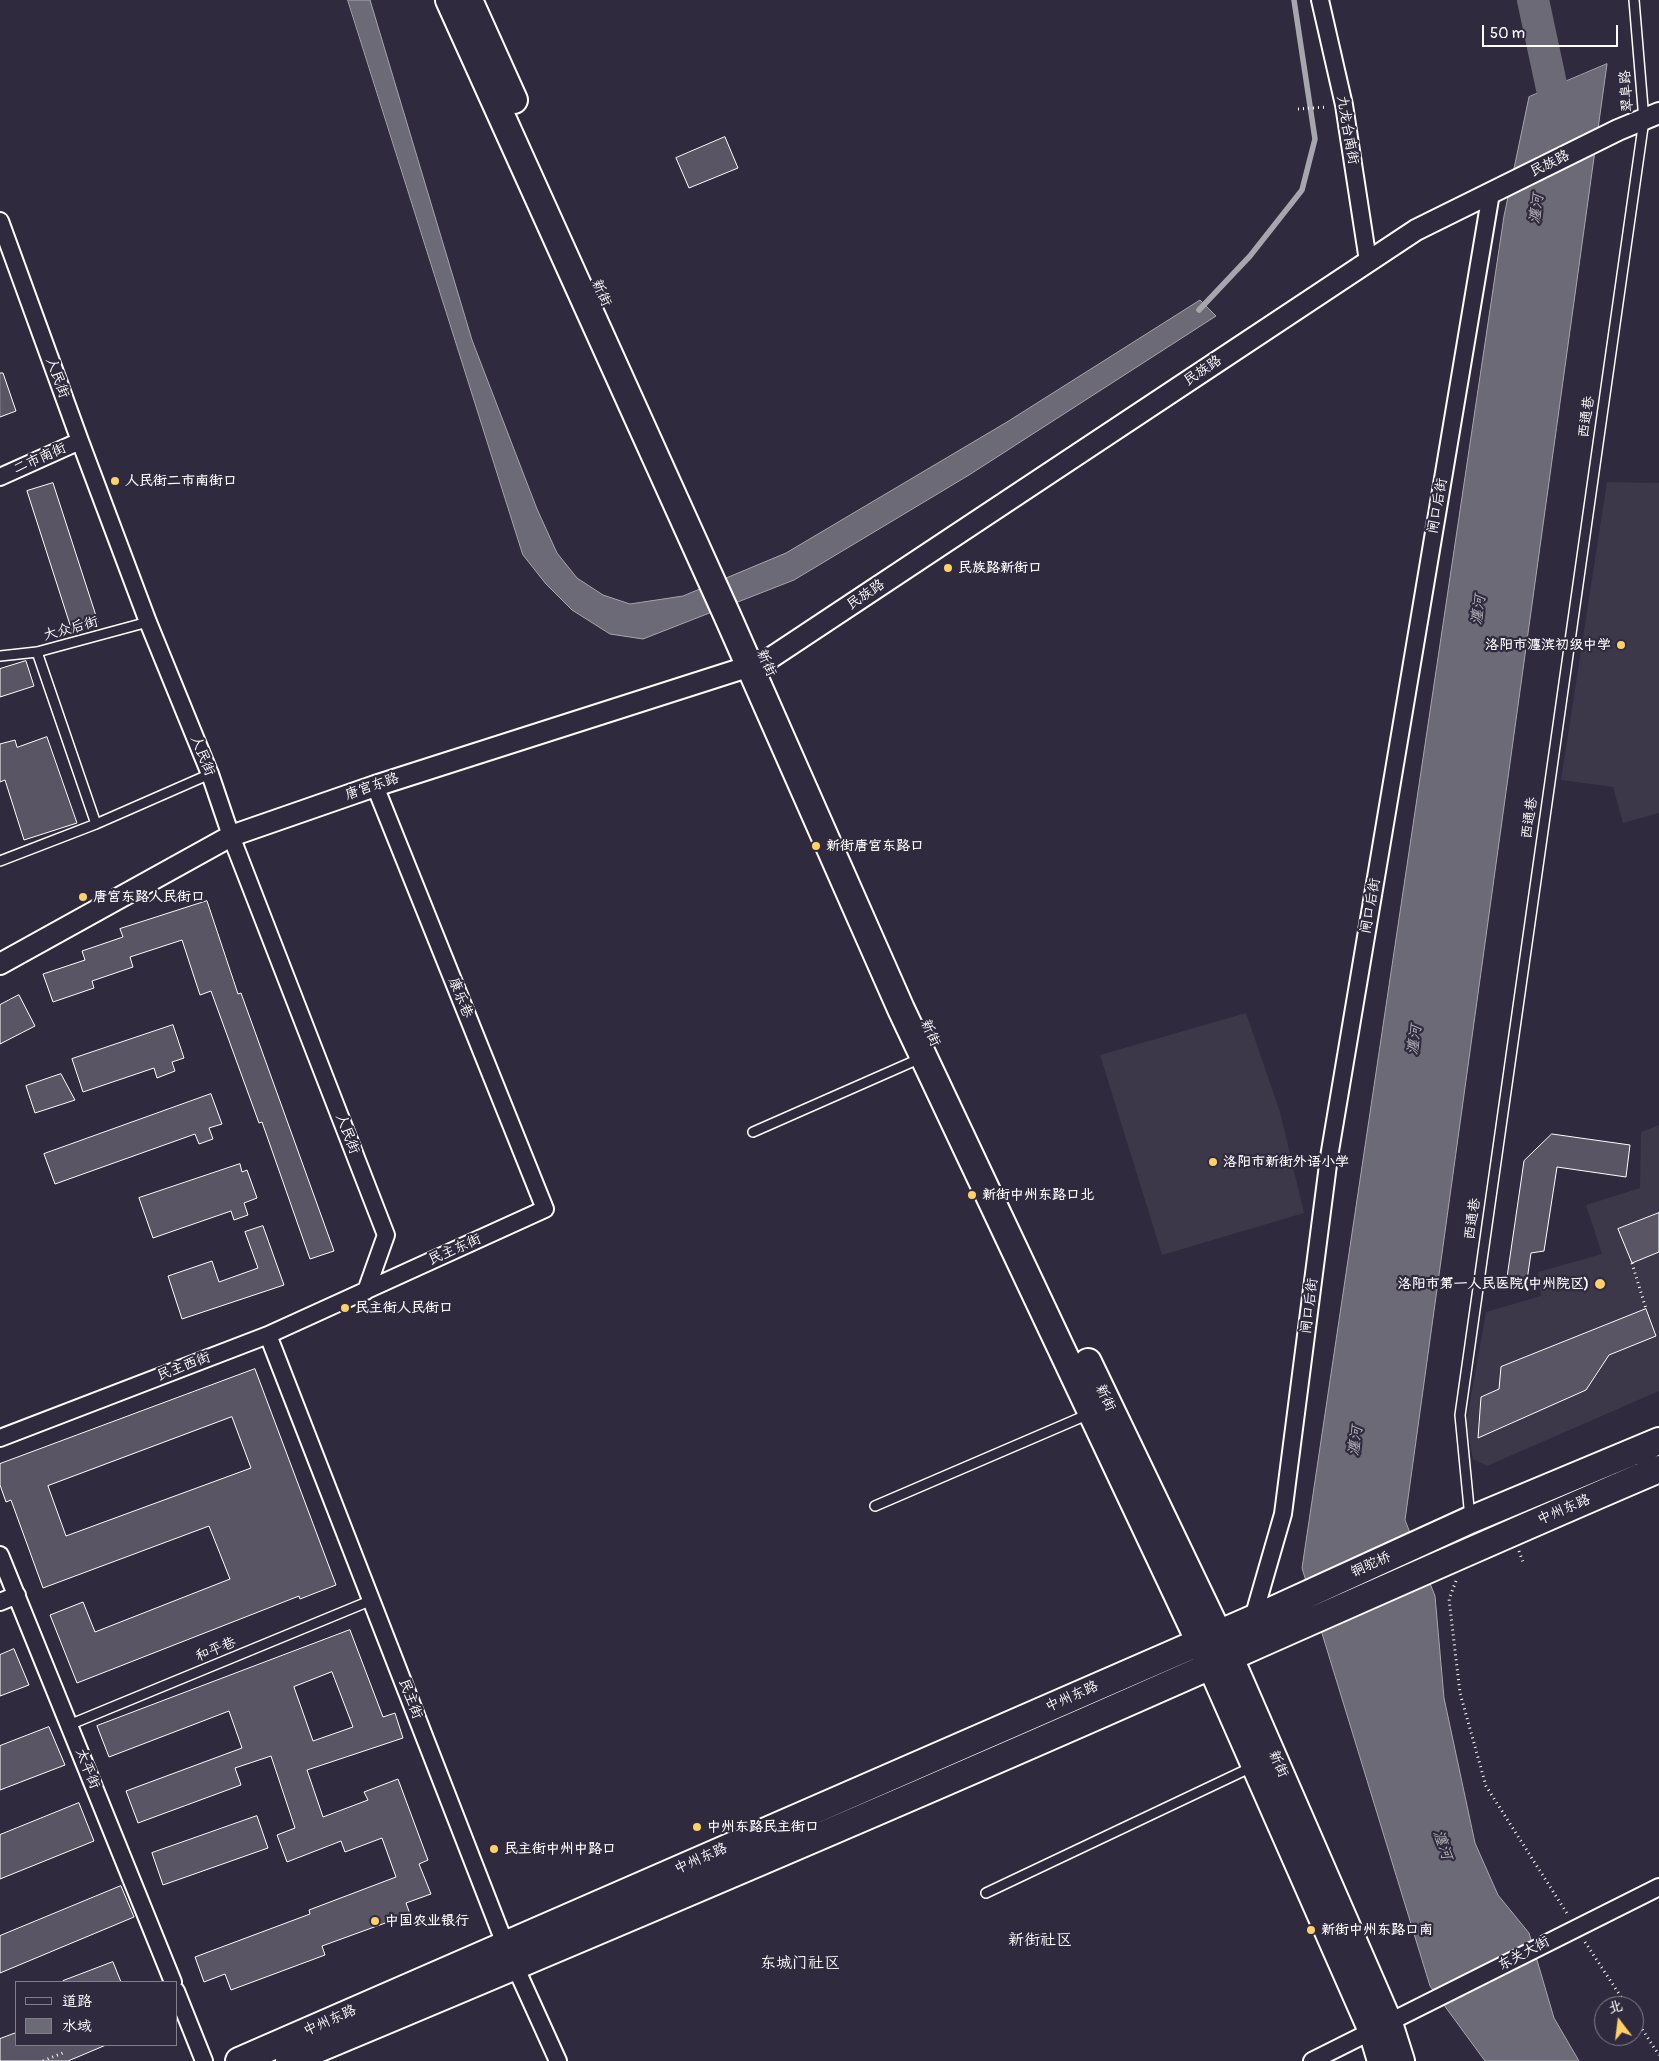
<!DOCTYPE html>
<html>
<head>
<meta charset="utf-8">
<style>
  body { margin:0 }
  #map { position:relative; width:1659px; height:2061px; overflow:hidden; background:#2f2a3d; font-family:Pangolin,"LXGW WenKai TC",sans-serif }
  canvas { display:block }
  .legend { position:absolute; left:15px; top:1981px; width:162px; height:65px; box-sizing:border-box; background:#2f2a3d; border:1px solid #827f8b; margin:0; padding:6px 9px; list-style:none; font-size:15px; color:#fff }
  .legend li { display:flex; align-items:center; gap:10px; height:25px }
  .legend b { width:25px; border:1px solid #827f8b }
  .north { position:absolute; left:1594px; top:1996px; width:50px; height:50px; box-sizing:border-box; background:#2f2a3d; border:1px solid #827f8b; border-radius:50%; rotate:345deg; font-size:14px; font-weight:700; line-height:20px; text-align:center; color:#fff }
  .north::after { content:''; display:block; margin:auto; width:18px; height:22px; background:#ffd166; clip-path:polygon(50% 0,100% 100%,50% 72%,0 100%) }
  .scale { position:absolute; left:1482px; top:25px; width:136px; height:22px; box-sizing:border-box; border:2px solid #fff; border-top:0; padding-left:6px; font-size:15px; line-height:18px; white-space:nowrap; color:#fff; -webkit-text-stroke:4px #2f2a3d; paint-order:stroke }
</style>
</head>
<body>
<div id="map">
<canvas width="1659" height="2061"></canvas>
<ul class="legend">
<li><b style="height:6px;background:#2f2a3d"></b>道路</li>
<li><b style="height:14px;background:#6d6a77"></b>水域</li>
</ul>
<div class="north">北</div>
<div class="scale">50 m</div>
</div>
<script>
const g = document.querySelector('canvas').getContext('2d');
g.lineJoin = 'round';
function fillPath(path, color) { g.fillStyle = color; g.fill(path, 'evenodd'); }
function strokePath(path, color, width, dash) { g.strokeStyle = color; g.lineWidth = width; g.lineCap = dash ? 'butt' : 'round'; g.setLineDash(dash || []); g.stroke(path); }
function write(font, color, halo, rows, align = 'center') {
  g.font = font + ' Pangolin,"LXGW WenKai TC",sans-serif'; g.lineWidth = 4.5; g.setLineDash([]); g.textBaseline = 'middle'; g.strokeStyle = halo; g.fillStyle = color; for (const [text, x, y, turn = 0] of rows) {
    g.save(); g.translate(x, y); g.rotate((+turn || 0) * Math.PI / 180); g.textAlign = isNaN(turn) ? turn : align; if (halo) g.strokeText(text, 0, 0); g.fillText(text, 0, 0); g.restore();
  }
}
fillPath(new Path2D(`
  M 1607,482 L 1659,483 L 1659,813 L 1623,823 L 1613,787 L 1561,780 Z
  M 1246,1013 L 1280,1112 L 1304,1213 L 1162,1255 L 1100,1055 Z
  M 1659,1125 L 1659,1391 L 1487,1466 L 1473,1459 L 1466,1424 L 1486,1312 L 1541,1296 L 1538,1272 L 1602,1254 L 1586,1205 L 1640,1188 L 1641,1132 Z`), '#3c3749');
const water = new Path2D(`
  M 348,0 L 370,0 L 472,340 L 537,509 L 557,553 L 577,578 L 603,595 L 630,604 L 683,596 L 786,553 L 1007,422 L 1200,300 L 1216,316 L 969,475 L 794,580 L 643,639 L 610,634 L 572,610 L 546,584 L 523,555 Z
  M 1607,64 L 1405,1520 L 1435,1596 L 1444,1698 L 1475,1843 L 1498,1895 L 1529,1933 L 1554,2018 L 1579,2061 L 1485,2061 L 1430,1986 L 1302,1568 L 1504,216 L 1529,97 Z`);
fillPath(water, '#6d6a77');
strokePath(water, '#a7a6ad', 1);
strokePath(new Path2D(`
  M 1199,310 L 1250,256 L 1302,190 L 1315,139 L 1294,0`), '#a7a6ad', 5.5);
strokePath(new Path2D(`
  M 1533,0 L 1554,98 L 1549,130`), '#6d6a77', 32);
const building = new Path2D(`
  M 725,137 L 738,168 L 689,188 L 676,158 Z
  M 0,373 L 3,373 L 16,411 L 0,417 Z
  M 53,483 L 98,622 L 72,631 L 27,491 Z
  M 26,661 L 34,686 L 0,697 L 0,669 Z
  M 47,737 L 77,823 L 24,840 L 5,780 L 0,782 L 0,744 L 15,740 L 17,747 Z
  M 207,901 L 238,994 L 241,993 L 334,1251 L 310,1259 L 262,1122 L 259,1123 L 211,991 L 200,995 L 182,940 L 130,957 L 133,967 L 92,981 L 94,988 L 53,1002 L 43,974 L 85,960 L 82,951 L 123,937 L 120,929 Z
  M 19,995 L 35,1026 L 0,1044 L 0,1005 Z
  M 173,1025 L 184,1058 L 172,1062 L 175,1071 L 157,1078 L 154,1068 L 83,1092 L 72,1059 Z
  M 61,1074 L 75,1100 L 35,1113 L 26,1086 Z
  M 211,1094 L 222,1124 L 209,1128 L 213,1139 L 199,1144 L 195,1134 L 55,1184 L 44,1154 Z
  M 1552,1134 L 1630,1145 L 1626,1177 L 1557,1167 L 1544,1251 L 1531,1253 L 1526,1287 L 1506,1284 L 1524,1161 Z
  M 240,1164 L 242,1172 L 247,1170 L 257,1198 L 244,1203 L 248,1215 L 234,1220 L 231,1211 L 153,1238 L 139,1198 Z
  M 1659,1213 L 1659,1252 L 1632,1263 L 1618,1229 Z
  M 263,1226 L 284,1285 L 182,1319 L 168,1276 L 212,1261 L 219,1282 L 258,1268 L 245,1232 Z
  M 1646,1309 L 1656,1336 L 1609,1355 L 1586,1390 L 1478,1438 L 1481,1397 L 1499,1389 L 1501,1367 Z
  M 255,1369 L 336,1585 L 300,1599 L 299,1596 L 77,1683 L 50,1615 L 83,1602 L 95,1632 L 230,1579 L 209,1526 L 43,1588 L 11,1500 L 6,1502 L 0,1485 L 0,1464 ZM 232,1417 L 251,1468 L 66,1536 L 48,1486 Z
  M 350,1630 L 383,1717 L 395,1713 L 403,1738 L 307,1770 L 323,1817 L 368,1800 L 364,1792 L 398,1779 L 428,1860 L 419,1864 L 431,1894 L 406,1903 L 410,1914 L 322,1946 L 325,1955 L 231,1990 L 225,1974 L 204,1982 L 195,1957 L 310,1914 L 309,1910 L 396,1877 L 382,1838 L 345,1852 L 341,1841 L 287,1862 L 277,1835 L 295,1828 L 271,1756 L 235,1768 L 241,1785 L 138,1823 L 126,1791 L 242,1748 L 229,1711 L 109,1757 L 97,1726 ZM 332,1672 L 353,1727 L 313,1741 L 294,1687 Z
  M 14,1649 L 29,1685 L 0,1696 L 0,1655 Z
  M 49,1727 L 65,1765 L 0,1790 L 0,1746 Z
  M 79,1803 L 94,1841 L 0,1879 L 0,1835 Z
  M 257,1816 L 268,1848 L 163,1885 L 152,1853 Z
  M 121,1886 L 134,1917 L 0,1973 L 0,1936 Z
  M 113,1962 L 121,1982 L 63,1982 L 63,1981 Z
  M 16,2033 L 16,2045 L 106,2045 L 68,2061 L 0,2061 L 0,2039 Z`);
fillPath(building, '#595564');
strokePath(building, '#fff', 1);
const service = new Path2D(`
  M 37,652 L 96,824
  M 0,656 L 37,652 L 148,622
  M 0,861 L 96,824 L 210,774
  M 753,1132 L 921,1058
  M 875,1506 L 1089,1414
  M 1470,1518 L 1460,1415 L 1644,120 L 1634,0
  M 69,1725 L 372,1600
  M 986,1893 L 1254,1766`);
const minor = new Path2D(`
  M 1320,0 L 1344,105 L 1368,261
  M 0,221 L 80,441 L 148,622 L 210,774 L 231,836 L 386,1235 L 366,1291
  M 0,477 L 80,441
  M 268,1335 L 505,1944 L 558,2061
  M 0,1438 L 268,1335 L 545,1209 L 375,786
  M 0,1555 L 173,1982
  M 0,1602 L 17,1595
  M 1253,1618 L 1283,1514 L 1329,1157 L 1491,193
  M 176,1991 L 204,2061
  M 1312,2061 L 1659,1887`);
const tertiary = new Path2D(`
  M 0,964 L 231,836 L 375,786 L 766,661 L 1416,230 L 1618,130 L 1659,113`);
const primary = new Path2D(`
  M 449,0 L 727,615 L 901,1009 L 1211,1666 L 1372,2031 L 1381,2061
  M 469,0 L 514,100
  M 1088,1362 L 1230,1658 L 1389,2023 L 1401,2061
  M 239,2061 L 1273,1610 L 1470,1520 L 1659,1441
  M 289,2061 C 602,1930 916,1797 1226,1659 C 1370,1595 1514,1531 1659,1469`);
strokePath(service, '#fff', 12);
strokePath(minor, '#fff', 20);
strokePath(tertiary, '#fff', 24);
strokePath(primary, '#fff', 30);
strokePath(new Path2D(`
  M 1298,109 L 1327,107
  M 1632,1263 L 1646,1309
  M 1519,1551 L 1524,1565
  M 1456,1581 L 1449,1599 L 1460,1693 L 1486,1786 L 1568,1915
  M 1585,1942 L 1627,2006
  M 1634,2017 L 1659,2055
  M 43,2061 L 65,2052`), '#fff', 3, [1, 4]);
strokePath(service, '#2f2a3d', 9);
strokePath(minor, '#2f2a3d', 16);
strokePath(tertiary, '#2f2a3d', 20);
strokePath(primary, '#2f2a3d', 26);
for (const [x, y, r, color] of [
  [115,481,5,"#ffd166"],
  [948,568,5,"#ffd166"],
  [1621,645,5,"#ffd166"],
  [816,846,5,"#ffd166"],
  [83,897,5,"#ffd166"],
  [1213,1162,5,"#ffd166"],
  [972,1195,5,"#ffd166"],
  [1600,1284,6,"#ffd166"],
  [345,1308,5,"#ffd166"],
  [697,1827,5,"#ffd166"],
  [494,1849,5,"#ffd166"],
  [375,1921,5,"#ffd166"],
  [1311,1930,5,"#ffd166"]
]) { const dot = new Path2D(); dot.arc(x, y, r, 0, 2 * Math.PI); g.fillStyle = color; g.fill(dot); strokePath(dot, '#2f2a3d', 2); }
write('14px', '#fff', '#2f2a3d', [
  ["翠阜路",1627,91,-94],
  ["九龙台南街",1347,130,80],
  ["民族路",1550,164,-26],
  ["新街",601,293,66],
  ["民族路",1203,371,-34],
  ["人民街",57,378,70],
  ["西通巷",1587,417,-82],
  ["二市南街",40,459,-24],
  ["闸口后街",1438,506,-80],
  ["民族路",866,595,-34],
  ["大众后街",71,629,-15],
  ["新街",766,663,66],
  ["人民街",202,756,68],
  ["唐宫东路",372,787,-19],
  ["西通巷",1530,818,-82],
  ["闸口后街",1371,906,-80],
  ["康乐巷",460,998,68],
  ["新街",930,1033,66],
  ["人民街",347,1134,69],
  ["西通巷",1473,1219,-82],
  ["民主东街",455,1250,-24],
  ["闸口后街",1310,1306,-83],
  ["民主西街",184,1367,-21],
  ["新街",1105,1398,64],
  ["中州东路",1564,1510,-23],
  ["铜驼桥",1371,1565,-24],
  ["和平巷",216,1650,-22],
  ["中州东路",1072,1697,-24],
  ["民主街",410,1699,69],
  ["新街",1278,1764,66],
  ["太平街",87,1769,68],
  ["中州东路",701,1859,-24],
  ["东关大街",1524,1954,-28],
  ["中州东路",330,2021,-24]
]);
write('bold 14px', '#fff', '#2f2a3d', [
  ["人民街二市南街口",125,481],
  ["民族路新街口",958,568],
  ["洛阳市瀍滨初级中学",1611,645,"right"],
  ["新街唐宫东路口",826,846],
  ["唐宫东路人民街口",93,897],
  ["洛阳市新街外语小学",1223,1162],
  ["新街中州东路口北",982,1195],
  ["洛阳市第一人民医院(中州院区)",1589,1284,"right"],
  ["民主街人民街口",355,1308],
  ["中州东路民主街口",707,1827],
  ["民主街中州中路口",504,1849],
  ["中国农业银行",385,1921],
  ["新街中州东路口南",1321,1930]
], 'left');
write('italic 15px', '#b6b4bb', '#2f2a3d', [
  ["瀍河",1537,209,-82],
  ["瀍河",1479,610,-82],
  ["瀍河",1415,1040,-82],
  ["瀍河",1356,1441,-82],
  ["瀍河",1442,1845,71]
]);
write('16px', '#fff', '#2f2a3d', [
  ["新街社区",1040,1941],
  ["东城门社区",800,1964]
]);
</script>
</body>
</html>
